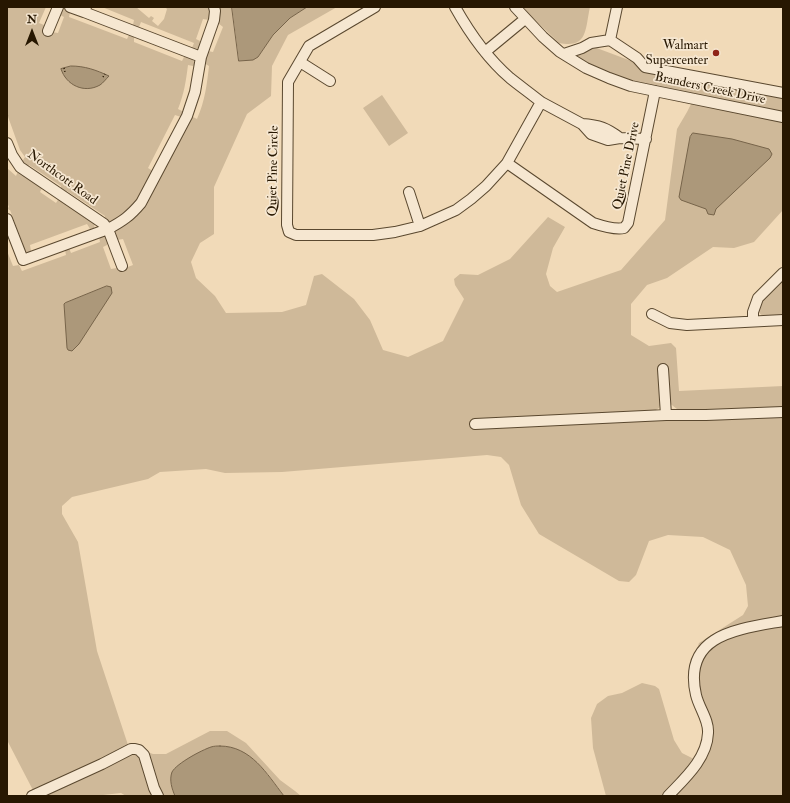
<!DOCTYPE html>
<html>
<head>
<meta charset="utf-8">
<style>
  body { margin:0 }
  #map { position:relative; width:790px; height:803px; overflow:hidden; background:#f1dab8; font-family:"IM FELL Double Pica",serif }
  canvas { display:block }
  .frame { position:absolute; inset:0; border:8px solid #271701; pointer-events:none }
  .north { position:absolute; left:12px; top:12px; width:40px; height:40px; -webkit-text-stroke:3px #f6e7d1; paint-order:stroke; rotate:0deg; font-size:11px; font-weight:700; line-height:16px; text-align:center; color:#271701 }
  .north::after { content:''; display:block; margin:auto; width:14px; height:18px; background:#271701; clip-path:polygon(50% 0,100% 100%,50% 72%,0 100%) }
</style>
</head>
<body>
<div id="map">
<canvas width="790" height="803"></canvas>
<div class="frame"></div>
<div class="north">N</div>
</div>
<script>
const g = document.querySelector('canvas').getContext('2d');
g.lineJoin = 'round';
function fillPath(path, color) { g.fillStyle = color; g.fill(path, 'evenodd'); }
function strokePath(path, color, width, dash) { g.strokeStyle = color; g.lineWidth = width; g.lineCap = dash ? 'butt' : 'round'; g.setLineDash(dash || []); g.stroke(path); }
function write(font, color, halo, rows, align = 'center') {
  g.font = font + ' "IM FELL Double Pica",serif'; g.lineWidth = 3.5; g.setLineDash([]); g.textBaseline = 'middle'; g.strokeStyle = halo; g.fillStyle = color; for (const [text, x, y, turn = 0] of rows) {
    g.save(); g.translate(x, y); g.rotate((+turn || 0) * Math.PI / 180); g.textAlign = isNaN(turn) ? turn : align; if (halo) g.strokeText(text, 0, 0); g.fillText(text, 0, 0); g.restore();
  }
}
fillPath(new Path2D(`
  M 7,7 L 46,7 L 39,23 L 44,25 L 52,32 L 58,33 L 64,17 L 60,15 L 62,9 L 65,9 L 70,12 L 69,17 L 127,39 L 129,35 L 130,35 L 134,37 L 134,42 L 182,61 L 184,57 C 188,56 194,59 195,64 L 193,66 L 188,65 C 186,81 184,94 178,109 L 184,112 L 181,117 L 175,115 L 148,168 L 153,171 L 139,198 L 126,213 L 112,221 L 109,221 L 105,218 L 105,216 L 67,191 L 66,191 L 61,188 L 61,186 L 29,165 L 28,166 L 22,162 L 25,157 L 20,150 L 7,114 Z
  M 102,7 L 136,7 L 149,18 L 151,16 L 154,18 L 152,21 L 158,26 L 164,19 L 167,9 L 165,7 L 209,7 L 211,11 L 209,20 L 203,19 L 196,39 L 200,41 L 201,43 L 199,48 L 194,50 L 192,48 L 194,43 L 141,22 L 139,27 L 137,27 L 133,25 L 134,20 Z
  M 219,7 L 232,7 L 239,61 L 258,57 L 273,35 L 290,18 L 307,7 L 337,7 L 288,35 L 272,66 L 271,96 L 247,114 L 214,187 L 214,234 L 200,243 L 191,262 L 196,278 L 215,296 L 226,313 L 282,312 L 306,305 L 314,276 L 322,274 L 354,299 L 370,320 L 383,350 L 408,357 L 443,341 L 464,299 L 455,285 L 454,279 L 460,274 L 478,275 L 510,259 L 548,217 L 565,227 L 553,248 L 546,274 L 550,286 L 557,292 L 621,270 L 665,220 L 677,129 L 687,112 L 692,102 L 783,120 L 783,210 L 754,242 L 734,248 L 713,247 L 667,278 L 647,285 L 631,304 L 631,335 L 649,346 L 671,343 L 676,348 L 679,391 L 783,386 L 783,408 L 687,412 L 677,409 L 668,402 L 661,403 L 659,408 L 651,413 L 783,414 L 783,796 L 606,796 L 593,748 L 591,718 L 597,704 L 608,696 L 622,693 L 642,683 L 655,686 L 659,689 L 674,740 L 682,753 L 696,760 L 704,743 L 705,731 L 691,685 L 691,665 L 699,643 L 743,615 L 748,606 L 746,585 L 730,550 L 703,537 L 668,535 L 649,541 L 636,575 L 629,582 L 619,581 L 539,534 L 521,505 L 509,465 L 501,457 L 487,455 L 282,472 L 225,473 L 206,469 L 160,472 L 148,479 L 72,497 L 62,506 L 62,514 L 78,542 L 97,651 L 129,748 L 145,751 L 153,754 L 166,754 L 210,731 L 227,731 L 246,743 L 280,780 L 295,791 L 301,796 L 284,796 L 268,774 L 257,763 L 172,788 L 175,796 L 126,796 L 121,793 L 103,795 L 100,796 L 36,796 L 8,742 L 7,739 L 7,251 L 13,266 L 19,265 L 22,271 L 66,255 L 65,250 L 69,248 L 71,253 L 100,242 L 99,237 L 102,236 C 106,237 109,241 107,245 L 103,247 L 111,269 L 117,268 L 120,270 L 133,265 L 123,239 L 117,240 L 114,233 L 114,231 L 148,201 L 191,118 L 193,117 L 197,119 C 205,101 207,84 209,66 L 204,63 L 208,51 L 213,52 L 223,27 L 218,23 L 220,12 Z
  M 524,7 L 590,7 C 585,29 588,49 559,43 L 527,12 Z
  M 594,47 L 634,62 L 647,72 L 732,90 L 739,89 L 783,95 L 783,111 L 644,84 C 618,77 599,69 576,56 L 583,54 L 590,48 Z
  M 382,95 L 408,133 L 389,146 L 363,108 Z
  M 7,168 L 16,176 L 18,171 L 42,188 L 40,192 L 56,203 L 59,198 L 95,223 L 94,228 L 90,229 L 87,224 L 30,245 L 31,251 L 27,253 L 24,252 L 22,245 L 23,244 L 10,210 L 9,210 L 8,208 L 9,207 L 7,202 Z
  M 783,281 L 783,316 C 775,316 753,320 760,305 C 762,301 765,297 767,293 L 770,294 Z`), '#cfb999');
const water = new Path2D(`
  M 232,7 L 307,7 L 290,18 L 273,35 L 258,57 L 253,60 L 239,61 Z
  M 71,66 C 85,66 96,70 109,76 C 106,79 103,83 100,85 C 84,94 66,85 61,69 Z
  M 693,133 L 732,139 L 769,149 L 772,154 L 770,158 L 716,209 L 714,215 L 708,214 L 706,209 L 681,200 L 679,197 L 690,137 Z
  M 107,286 L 111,287 L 112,293 L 79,344 L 72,351 L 68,350 L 67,348 L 64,304 L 65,303 Z
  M 220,746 C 251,746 267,774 284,796 L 175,796 C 172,789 169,780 172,772 C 177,763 202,750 211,747 C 214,746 217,746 220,746 Z`);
fillPath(water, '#ac987a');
strokePath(water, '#77644a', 1);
const minor = new Path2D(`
  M 70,7 L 84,12
  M 86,7 L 84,12 L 201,57
  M 375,7 L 309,46 L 288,82 L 287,225 L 289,232 L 296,235 L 373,235 L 395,232 L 420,226 L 456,210 L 471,199 L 486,186 L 507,163 L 541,102 C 531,94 520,86 510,78 C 488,59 469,32 455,7
  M 515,7 L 543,37 L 560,52 L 586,68 L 609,78 L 631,86 L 655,91 L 783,117
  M 48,31 L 58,7
  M 610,40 L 637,58 L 645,67 L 783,93
  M 485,52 L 525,19
  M 564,54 L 582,48 L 591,43 L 610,40 L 617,7
  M 300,62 L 330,81
  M 541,102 L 582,124 L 591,134 L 608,140 L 620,138 L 646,139
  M 582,124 C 599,125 607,128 620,138
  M 7,143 L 12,155 L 20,167 L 104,224 L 108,229 L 122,266
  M 507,163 L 593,223 C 602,226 615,230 624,228 L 628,223 L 655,91
  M 409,192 L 420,226
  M 7,219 L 23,260 L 108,229 C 123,221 130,216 141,203 L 187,116 L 195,92 L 201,57 L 214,20 L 215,11 L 214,7
  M 652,314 L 670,323 L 687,325 L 783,320
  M 753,321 L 753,312 L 758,298 L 783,273
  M 663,369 L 666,415
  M 475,424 L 666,415 L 706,415 L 783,412
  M 32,796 L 102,764 L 131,749 L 135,749 L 139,750 L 144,755 L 154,788 L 158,796
  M 668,796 C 684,779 707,759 708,733 C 709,720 699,708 696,695 C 682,634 739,629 783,621`);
strokePath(minor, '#5a482f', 12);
strokePath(new Path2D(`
  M 64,68 L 65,72
  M 103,77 L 105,74
  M 7,116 L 8,115`), '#271701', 1.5, [1, 2]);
strokePath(minor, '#f6e7d1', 10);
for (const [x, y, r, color] of [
  [716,53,4,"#8f2418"]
]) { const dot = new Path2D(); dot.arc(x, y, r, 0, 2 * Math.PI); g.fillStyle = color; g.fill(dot); strokePath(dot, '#f6e7d1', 1.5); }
write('13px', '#271701', '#f6e7d1', [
  ["Walmart",708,46],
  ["Supercenter",708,61]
], 'right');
write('13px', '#271701', '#f6e7d1', [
  ["Branders Creek Drive",710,89,12],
  ["Quiet Pine Drive",627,166,-78],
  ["Quiet Pine Circle",274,171,-89],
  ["Northcott Road",62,178,36]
]);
</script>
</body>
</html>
